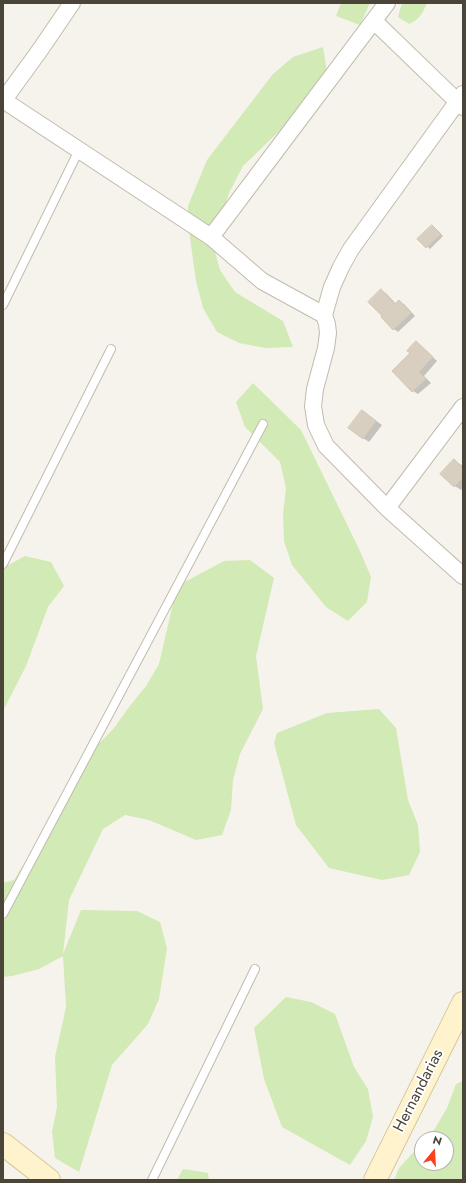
<!DOCTYPE html>
<html>
<head>
<meta charset="utf-8">
<style>
  body { margin:0 }
  #map { position:relative; width:466px; height:1183px; overflow:hidden; background:#f6f3ec; font-family:Jost,sans-serif }
  canvas { display:block }
  .frame { position:absolute; inset:0; border:4px solid #4b4439; pointer-events:none }
  .north { position:absolute; left:414px; top:1131px; width:40px; height:40px; box-sizing:border-box; background:#fff; border:1px solid #b7b4b0; border-radius:50%; rotate:18deg; font-size:11px; font-weight:700; line-height:16px; text-align:center; color:#4b4439 }
  .north::after { content:''; display:block; margin:auto; width:14px; height:18px; background:#fc3f1d; clip-path:polygon(50% 0,100% 100%,50% 72%,0 100%) }
</style>
</head>
<body>
<div id="map">
<canvas width="466" height="1183"></canvas>
<div class="frame"></div>
<div class="north">N</div>
</div>
<script>
const g = document.querySelector('canvas').getContext('2d');
g.lineJoin = 'round';
function fillPath(path, color) { g.fillStyle = color; g.fill(path, 'evenodd'); }
function strokePath(path, color, width, dash) { g.strokeStyle = color; g.lineWidth = width; g.lineCap = dash ? 'butt' : 'round'; g.setLineDash(dash || []); g.stroke(path); }
function write(font, color, halo, rows, align = 'center') {
  g.font = font + ' Jost,sans-serif'; g.lineWidth = 3.5; g.setLineDash([]); g.textBaseline = 'middle'; g.strokeStyle = halo; g.fillStyle = color; for (const [text, x, y, turn = 0] of rows) {
    g.save(); g.translate(x, y); g.rotate((+turn || 0) * Math.PI / 180); g.textAlign = isNaN(turn) ? turn : align; if (halo) g.strokeText(text, 0, 0); g.fillText(text, 0, 0); g.restore();
  }
}
fillPath(new Path2D(`
  M 341,3 L 370,3 L 360,25 L 336,16 Z
  M 402,3 L 427,3 C 423,13 419,20 409,24 L 398,17 Z
  M 323,47 L 327,72 L 316,96 L 243,166 L 229,193 L 213,244 L 220,270 L 235,292 L 283,321 L 293,347 L 266,348 L 239,343 L 217,332 L 203,308 L 196,281 L 189,231 L 188,206 L 207,160 L 273,74 L 293,57 Z
  M 253,383 L 301,430 L 360,551 L 371,577 L 367,602 L 348,621 L 326,607 L 292,565 L 284,541 L 283,514 L 286,488 L 280,462 L 245,427 L 236,402 Z
  M 25,556 L 51,562 L 64,586 L 48,607 L 26,666 L 3,711 L 3,568 Z
  M 250,560 L 274,578 L 256,656 L 263,709 L 240,754 L 233,780 L 231,810 L 222,835 L 196,840 L 149,820 L 125,815 L 103,829 L 69,900 L 63,954 L 81,910 L 137,911 L 160,922 L 167,948 L 159,999 L 148,1024 L 112,1065 L 79,1172 L 55,1158 L 52,1132 L 57,1107 L 55,1057 L 66,1007 L 63,956 L 39,969 L 12,976 L 3,977 L 3,883 L 14,880 L 56,814 L 75,768 L 114,728 L 129,707 L 146,686 L 159,664 L 177,586 L 224,561 Z
  M 379,709 L 396,728 L 408,800 L 418,825 L 420,852 L 409,875 L 382,880 L 329,868 L 296,825 L 274,743 L 277,733 L 327,713 Z
  M 286,997 L 311,1002 L 335,1014 L 354,1067 L 368,1089 L 373,1117 L 366,1141 L 350,1165 L 282,1127 L 264,1079 L 254,1028 Z
  M 463,1081 L 463,1180 L 394,1180 L 399,1168 L 422,1143 L 422,1163 L 446,1163 L 446,1139 L 426,1139 L 434,1130 L 447,1108 L 456,1084 Z
  M 183,1169 L 208,1173 L 209,1180 L 177,1180 Z`), '#d2eab5');
fillPath(new Path2D(`
  M 432,226 L 443,236 L 430,249 L 419,239 Z
  M 381,291 L 386,293 L 396,304 L 399,302 L 404,304 L 415,316 L 398,332 L 394,329 Z
  M 421,346 L 437,361 L 424,376 L 431,383 L 418,394 L 413,391 L 393,371 Z
  M 368,415 L 382,425 L 369,442 L 363,438 Z
  M 454,460 L 463,466 L 463,488 L 461,490 L 455,486 Z`), '#0003');
const building = new Path2D(`
  M 432,225 L 441,234 L 426,248 L 417,239 Z
  M 381,289 L 395,304 L 399,300 L 411,313 L 393,330 L 381,317 L 382,316 L 368,302 Z
  M 416,341 L 433,357 L 419,372 L 426,379 L 412,392 L 392,371 L 410,353 L 407,351 Z
  M 362,410 L 376,421 L 363,439 L 348,428 Z
  M 454,459 L 463,468 L 463,478 L 454,487 L 440,474 Z`);
fillPath(building, '#d8cfc1');
strokePath(building, '#d3c7b4', 1);
const lane = new Path2D(`
  M 3,305 L 79,150
  M 3,564 L 111,349
  M 3,914 L 263,424
  M 152,1180 L 255,969`);
const street = new Path2D(`
  M 374,21 L 463,107
  M 463,94 L 351,249 L 341,267 L 332,287 L 324,315 L 327,324 L 328,333 L 326,348 L 315,389 L 313,406 L 316,425 L 326,446 L 387,508 L 463,576
  M 3,100 L 211,237 L 262,281 L 324,315
  M 3,101 L 40,50 L 72,3
  M 211,237 L 387,3
  M 387,508 L 463,407`);
const secondary = new Path2D(`
  M 3,1144 L 49,1180
  M 375,1180 L 463,1003`);
strokePath(lane, '#c2bbae', 10);
strokePath(street, '#c2bbae', 18);
strokePath(secondary, '#d6c79b', 24);
strokePath(lane, '#fff', 8);
strokePath(street, '#fff', 16);
strokePath(secondary, '#fff3cd', 22);
write('16px', '#4b4439', '#fff', [
  ["Hernandarias",419,1091,-63]
]);
</script>
</body>
</html>
